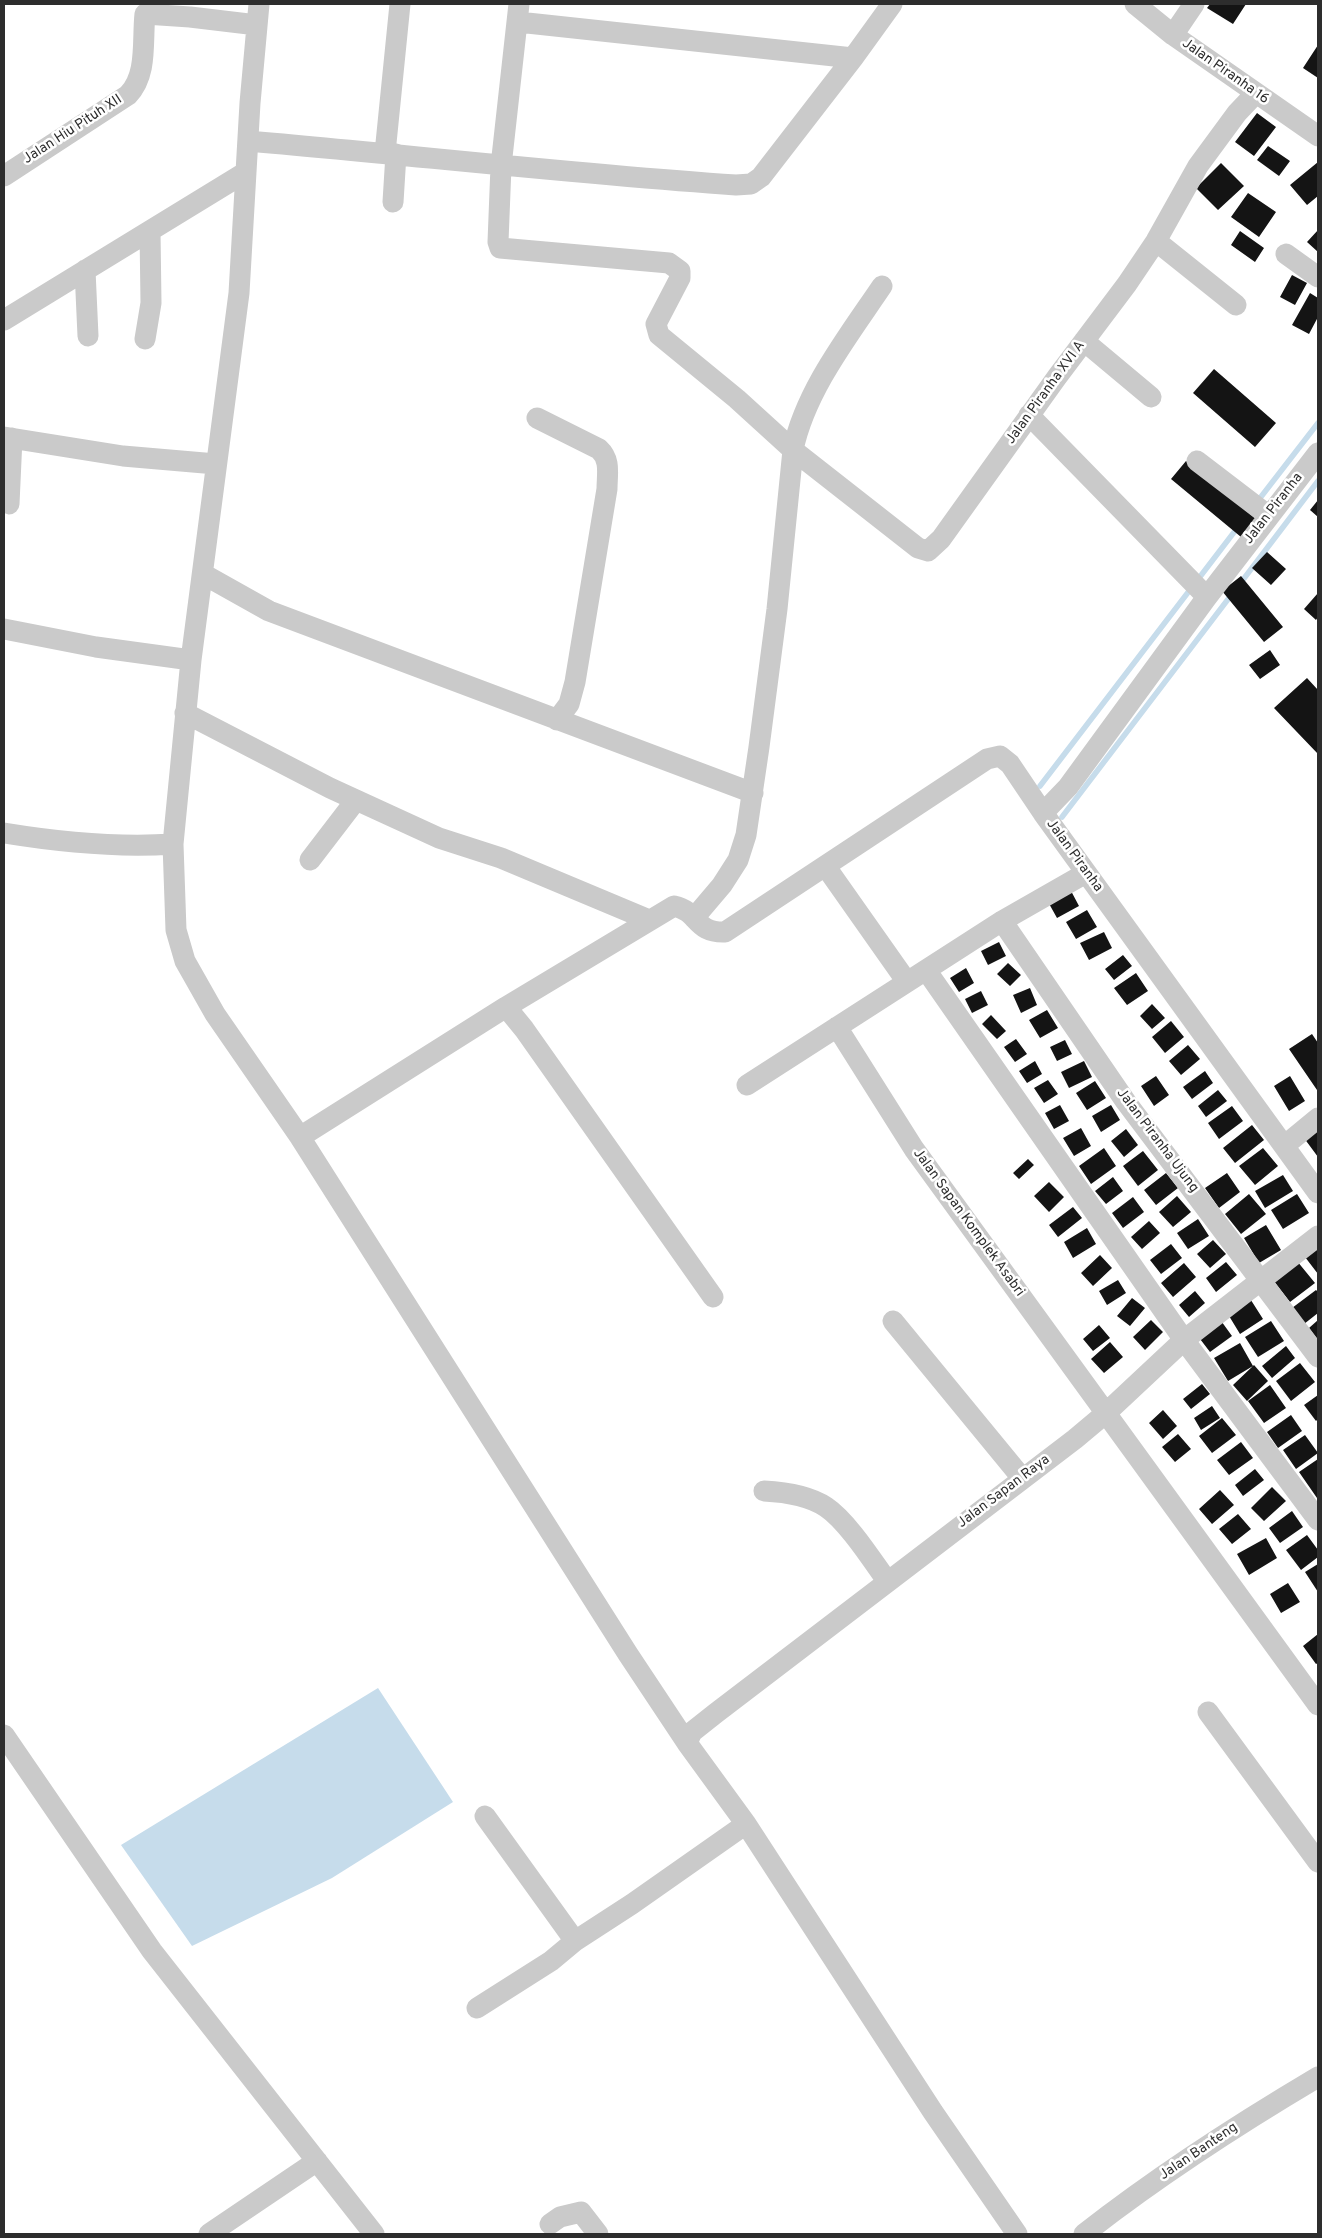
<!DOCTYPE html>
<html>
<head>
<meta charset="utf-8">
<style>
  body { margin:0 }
  #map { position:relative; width:1322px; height:2238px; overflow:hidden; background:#fff; font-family:Overpass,sans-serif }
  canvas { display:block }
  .frame { position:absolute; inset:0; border:5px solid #2d2d2d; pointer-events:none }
</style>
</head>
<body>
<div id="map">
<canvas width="1322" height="2238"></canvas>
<div class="frame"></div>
</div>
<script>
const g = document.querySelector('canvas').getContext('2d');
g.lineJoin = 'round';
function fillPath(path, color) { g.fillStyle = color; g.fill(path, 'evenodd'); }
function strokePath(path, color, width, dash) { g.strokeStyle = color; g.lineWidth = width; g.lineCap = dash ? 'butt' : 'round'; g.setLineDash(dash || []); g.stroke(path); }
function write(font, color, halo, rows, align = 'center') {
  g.font = font + ' Overpass,sans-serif'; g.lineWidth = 5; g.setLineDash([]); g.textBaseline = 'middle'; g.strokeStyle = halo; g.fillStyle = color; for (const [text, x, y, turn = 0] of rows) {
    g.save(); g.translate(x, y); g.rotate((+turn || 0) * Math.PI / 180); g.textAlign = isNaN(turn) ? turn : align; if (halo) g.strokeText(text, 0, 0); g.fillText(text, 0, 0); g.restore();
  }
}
fillPath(new Path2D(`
  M 378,1688 L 453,1802 L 332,1878 L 192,1946 L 121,1845 Z`), '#c6dceb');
strokePath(new Path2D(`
  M 1257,502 L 1318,423
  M 1239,585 L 1318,481
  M 1040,786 L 1238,527
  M 1062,817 L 1232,594`), '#c6dceb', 5.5);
fillPath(new Path2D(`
  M 1210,4 L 1246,4 L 1233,24 L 1207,8 Z
  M 1318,45 L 1318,78 L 1303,68 Z
  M 1257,113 L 1276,127 L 1254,156 L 1235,142 Z
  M 1268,146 L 1290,161 L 1279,176 L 1257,160 Z
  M 1318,162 L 1318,196 L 1307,205 L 1290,185 Z
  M 1221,163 L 1244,186 L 1218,210 L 1196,188 Z
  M 1248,193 L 1276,212 L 1259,237 L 1231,217 Z
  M 1318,230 L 1318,252 L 1307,242 Z
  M 1240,231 L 1264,248 L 1255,262 L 1231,245 Z
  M 1292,275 L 1307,283 L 1295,305 L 1280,297 Z
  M 1310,293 L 1318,298 L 1318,317 L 1309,334 L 1292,325 Z
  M 1214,369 L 1276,423 L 1255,447 L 1193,393 Z
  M 1186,461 L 1256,519 L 1241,537 L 1171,479 Z
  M 1318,500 L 1318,517 L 1310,510 Z
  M 1267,552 L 1286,569 L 1271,585 L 1252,568 Z
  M 1241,576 L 1283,627 L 1264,642 L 1222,591 Z
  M 1318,593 L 1318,617 L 1316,620 L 1304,609 Z
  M 1270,650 L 1280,665 L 1260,679 L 1249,665 Z
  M 1307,678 L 1318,690 L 1318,754 L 1274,708 Z
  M 1070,889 L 1079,906 L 1057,918 L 1047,900 Z
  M 1087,910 L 1097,927 L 1076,939 L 1066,922 Z
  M 1104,932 L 1112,948 L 1089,960 L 1080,943 Z
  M 999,942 L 1006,956 L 988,965 L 981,951 Z
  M 1123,955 L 1132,966 L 1114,980 L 1105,969 Z
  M 1008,963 L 1021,975 L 1010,986 L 997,974 Z
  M 966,968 L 974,983 L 959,992 L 950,978 Z
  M 1136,973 L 1148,991 L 1127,1005 L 1114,988 Z
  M 1030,988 L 1037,1005 L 1021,1013 L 1013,995 Z
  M 981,991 L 988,1005 L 972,1013 L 965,999 Z
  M 1152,1004 L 1165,1018 L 1152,1029 L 1140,1016 Z
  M 1047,1010 L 1058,1028 L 1040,1038 L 1029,1020 Z
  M 991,1015 L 1006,1031 L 997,1039 L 982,1024 Z
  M 1171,1021 L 1184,1037 L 1165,1053 L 1152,1037 Z
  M 1312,1034 L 1318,1043 L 1317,1090 L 1289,1049 Z
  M 1016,1039 L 1027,1054 L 1015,1062 L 1004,1047 Z
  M 1065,1040 L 1072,1054 L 1057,1061 L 1050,1047 Z
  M 1188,1045 L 1200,1059 L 1181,1075 L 1169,1061 Z
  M 1035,1061 L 1042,1074 L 1027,1083 L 1019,1071 Z
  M 1084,1061 L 1092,1077 L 1069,1088 L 1061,1072 Z
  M 1205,1071 L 1213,1083 L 1192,1099 L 1183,1087 Z
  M 1156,1076 L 1169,1095 L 1154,1106 L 1141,1086 Z
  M 1290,1076 L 1305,1101 L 1289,1111 L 1274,1086 Z
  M 1048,1080 L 1058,1094 L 1044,1103 L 1034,1088 Z
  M 1095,1081 L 1106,1098 L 1087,1110 L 1076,1093 Z
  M 1218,1090 L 1227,1101 L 1206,1117 L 1198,1106 Z
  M 1060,1105 L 1069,1121 L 1054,1129 L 1045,1113 Z
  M 1111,1105 L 1120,1120 L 1101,1132 L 1092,1116 Z
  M 1232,1106 L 1243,1121 L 1219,1139 L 1208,1123 Z
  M 1252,1125 L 1264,1140 L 1235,1163 L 1223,1148 Z
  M 1081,1128 L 1091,1146 L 1074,1156 L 1063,1138 Z
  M 1318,1128 L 1318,1157 L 1304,1138 Z
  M 1126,1129 L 1138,1145 L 1124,1157 L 1111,1141 Z
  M 1104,1148 L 1116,1166 L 1091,1184 L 1079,1166 Z
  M 1263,1148 L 1278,1166 L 1255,1185 L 1239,1166 Z
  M 1143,1151 L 1158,1170 L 1138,1186 L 1123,1166 Z
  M 1028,1159 L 1034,1165 L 1019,1179 L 1013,1173 Z
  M 1166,1173 L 1178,1188 L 1156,1205 L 1144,1190 Z
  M 1227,1173 L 1240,1192 L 1219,1208 L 1205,1188 Z
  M 1283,1175 L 1293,1191 L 1265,1208 L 1255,1191 Z
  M 1113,1177 L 1123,1191 L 1106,1204 L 1095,1191 Z
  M 1049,1182 L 1064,1197 L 1049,1212 L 1034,1196 Z
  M 1249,1194 L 1266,1214 L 1241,1234 L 1225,1214 Z
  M 1297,1194 L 1309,1213 L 1283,1229 L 1271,1210 Z
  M 1177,1196 L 1191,1212 L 1173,1227 L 1159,1212 Z
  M 1133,1197 L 1144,1212 L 1123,1228 L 1112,1213 Z
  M 1073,1207 L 1082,1218 L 1058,1237 L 1049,1225 Z
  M 1198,1219 L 1209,1236 L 1188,1249 L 1177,1233 Z
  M 1149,1221 L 1160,1233 L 1142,1249 L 1131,1237 Z
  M 1266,1225 L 1281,1250 L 1259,1263 L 1244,1238 Z
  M 1087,1228 L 1096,1244 L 1073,1258 L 1064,1242 Z
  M 1213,1240 L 1226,1254 L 1210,1268 L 1197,1254 Z
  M 1171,1244 L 1182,1258 L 1161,1274 L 1150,1260 Z
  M 1318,1247 L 1318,1274 L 1305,1257 Z
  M 1100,1255 L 1112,1268 L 1093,1286 L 1081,1273 Z
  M 1297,1261 L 1315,1283 L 1290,1302 L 1273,1280 Z
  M 1226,1262 L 1237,1275 L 1216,1292 L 1206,1278 Z
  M 1184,1263 L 1196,1277 L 1173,1297 L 1161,1283 Z
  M 1118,1280 L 1126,1293 L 1107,1305 L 1099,1291 Z
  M 1316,1290 L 1318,1292 L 1318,1313 L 1304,1324 L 1292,1308 Z
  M 1195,1291 L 1205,1303 L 1189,1317 L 1179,1305 Z
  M 1249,1297 L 1263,1319 L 1240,1334 L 1226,1311 Z
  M 1132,1298 L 1145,1308 L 1130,1326 L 1117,1316 Z
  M 1219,1318 L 1232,1336 L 1210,1352 L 1197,1335 Z
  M 1151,1320 L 1163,1332 L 1145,1350 L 1133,1337 Z
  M 1318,1320 L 1318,1340 L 1309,1328 Z
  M 1271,1321 L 1284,1341 L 1258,1357 L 1245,1337 Z
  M 1099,1325 L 1110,1338 L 1093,1351 L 1083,1339 Z
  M 1110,1342 L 1123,1357 L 1104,1373 L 1091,1359 Z
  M 1240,1343 L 1253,1366 L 1228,1381 L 1214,1358 Z
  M 1286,1346 L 1295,1358 L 1272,1378 L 1262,1366 Z
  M 1300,1363 L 1315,1382 L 1291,1401 L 1276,1381 Z
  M 1254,1365 L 1268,1381 L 1247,1401 L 1233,1385 Z
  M 1202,1384 L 1210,1394 L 1191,1409 L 1183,1399 Z
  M 1270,1385 L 1286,1408 L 1264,1423 L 1248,1401 Z
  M 1318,1395 L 1318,1419 L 1316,1421 L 1304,1405 Z
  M 1212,1406 L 1220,1418 L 1201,1430 L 1194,1418 Z
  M 1163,1410 L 1177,1426 L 1163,1439 L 1149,1423 Z
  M 1291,1415 L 1302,1431 L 1278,1448 L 1267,1432 Z
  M 1222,1418 L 1236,1435 L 1212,1453 L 1199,1436 Z
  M 1178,1434 L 1191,1449 L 1175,1462 L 1162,1447 Z
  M 1305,1435 L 1318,1453 L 1296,1469 L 1283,1450 Z
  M 1241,1442 L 1253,1458 L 1229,1475 L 1217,1460 Z
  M 1318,1459 L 1318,1497 L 1317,1498 L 1299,1472 Z
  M 1255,1469 L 1264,1480 L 1243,1496 L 1235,1485 Z
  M 1272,1487 L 1286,1501 L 1264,1521 L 1251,1508 Z
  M 1220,1490 L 1234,1505 L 1212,1524 L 1199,1509 Z
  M 1292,1511 L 1303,1527 L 1280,1543 L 1269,1528 Z
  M 1238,1514 L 1251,1529 L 1232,1544 L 1219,1529 Z
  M 1307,1535 L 1318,1550 L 1318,1557 L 1301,1570 L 1286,1550 Z
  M 1266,1538 L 1277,1558 L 1249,1575 L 1237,1554 Z
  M 1318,1564 L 1318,1592 L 1305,1572 Z
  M 1288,1583 L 1300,1602 L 1281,1613 L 1270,1594 Z
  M 1318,1634 L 1318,1663 L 1316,1664 L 1303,1646 Z`), '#141414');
strokePath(new Path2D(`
  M 259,4 L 250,103 L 239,293 L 191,660 L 173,844 L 176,930 L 185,961 L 215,1014 L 300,1137 L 628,1654 L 687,1743 L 746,1824 L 933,2112 L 1017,2234
  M 519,4 L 501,166 L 498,242 L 500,248 L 669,263 L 680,271 L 680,278 L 656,324 L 659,335 L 737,399 L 793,450 L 918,548 L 928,551 L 941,539 L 1057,377 L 1127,284 L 1156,241 L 1198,166 L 1237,113 L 1256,93
  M 1135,4 L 1173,35 L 1318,136
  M 518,22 L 853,58
  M 1173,35 L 1194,4
  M 248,141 C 410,155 573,174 736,185 L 751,184 L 761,177 L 853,58 L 892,4
  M 385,153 L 400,4
  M 4,176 L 128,95 C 148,75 142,40 145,14 L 190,17 L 257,25
  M 393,202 L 396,154
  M 1156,241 L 1236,305
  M 1286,254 L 1318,277
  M 85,270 L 88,336
  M 4,320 L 246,172
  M 145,339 L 151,303 L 150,231
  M 1084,341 L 1151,397
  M 1029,415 L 1207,597
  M 537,418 L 599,449 C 611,460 607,474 607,489 L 575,682 L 569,704 L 557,720
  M 4,437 L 123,456 L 216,464
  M 1197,461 L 1269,516
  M 9,504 L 12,438
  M 203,574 L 269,611 L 753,793
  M 4,629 L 96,647 L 191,660
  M 185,713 L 330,788 L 439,838 L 501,858 L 649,920
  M 1043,813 L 1068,787 L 1207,597 L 1318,453
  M 4,833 C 59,842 116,848 173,844
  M 310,860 L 356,800
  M 826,867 L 907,982
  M 694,918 L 722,885 L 738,860 L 746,835 L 759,747 L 777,609 L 793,450 C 805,391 849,335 882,286
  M 1002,921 L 1126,1102 L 1318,1357
  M 926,970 L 1184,1340 L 1318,1520
  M 506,1007 L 674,906 C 700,912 694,933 725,932 L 987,759 L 1000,756 L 1010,764 L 1043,813 L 1318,1193
  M 837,1027 L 914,1149 L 1318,1705
  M 747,1085 L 1002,921 L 1086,873
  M 300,1137 L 506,1007 L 524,1029 L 713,1297
  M 1284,1146 L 1318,1118
  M 893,1321 L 1022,1478
  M 764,1491 C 784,1492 808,1495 826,1507 C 847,1521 872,1560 887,1581
  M 1208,1712 L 1318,1862
  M 4,1735 L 152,1951 L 374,2234
  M 687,1743 L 692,1732 L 716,1713 L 1075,1439 L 1106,1413 L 1184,1340 L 1318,1236
  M 485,1816 L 575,1941 L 632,1904 L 746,1824
  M 477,2008 L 551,1961 L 575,1941
  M 550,2224 L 560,2217 L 581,2212 L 598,2234
  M 209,2234 L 317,2161
  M 1084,2234 C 1158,2176 1237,2125 1318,2077`), '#cacaca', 21);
write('14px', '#2d2d2d', '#fff', [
  ["Jalan Piranha 16",1225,72,35],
  ["Jalan Hiu Pituh XII",73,130,-33],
  ["Jalan Piranha XVI A",1046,393,-54],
  ["Jalan Piranha",1274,509,-52],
  ["Jalan Piranha",1074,856,54],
  ["Jalan Piranha Ujung",1157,1141,53],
  ["Jalan Sapan Komplek Asabri",968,1223,54],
  ["Jalan Sapan Raya",1004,1492,-37],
  ["Jalan Banteng",1199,2152,-34]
]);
</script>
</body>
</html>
